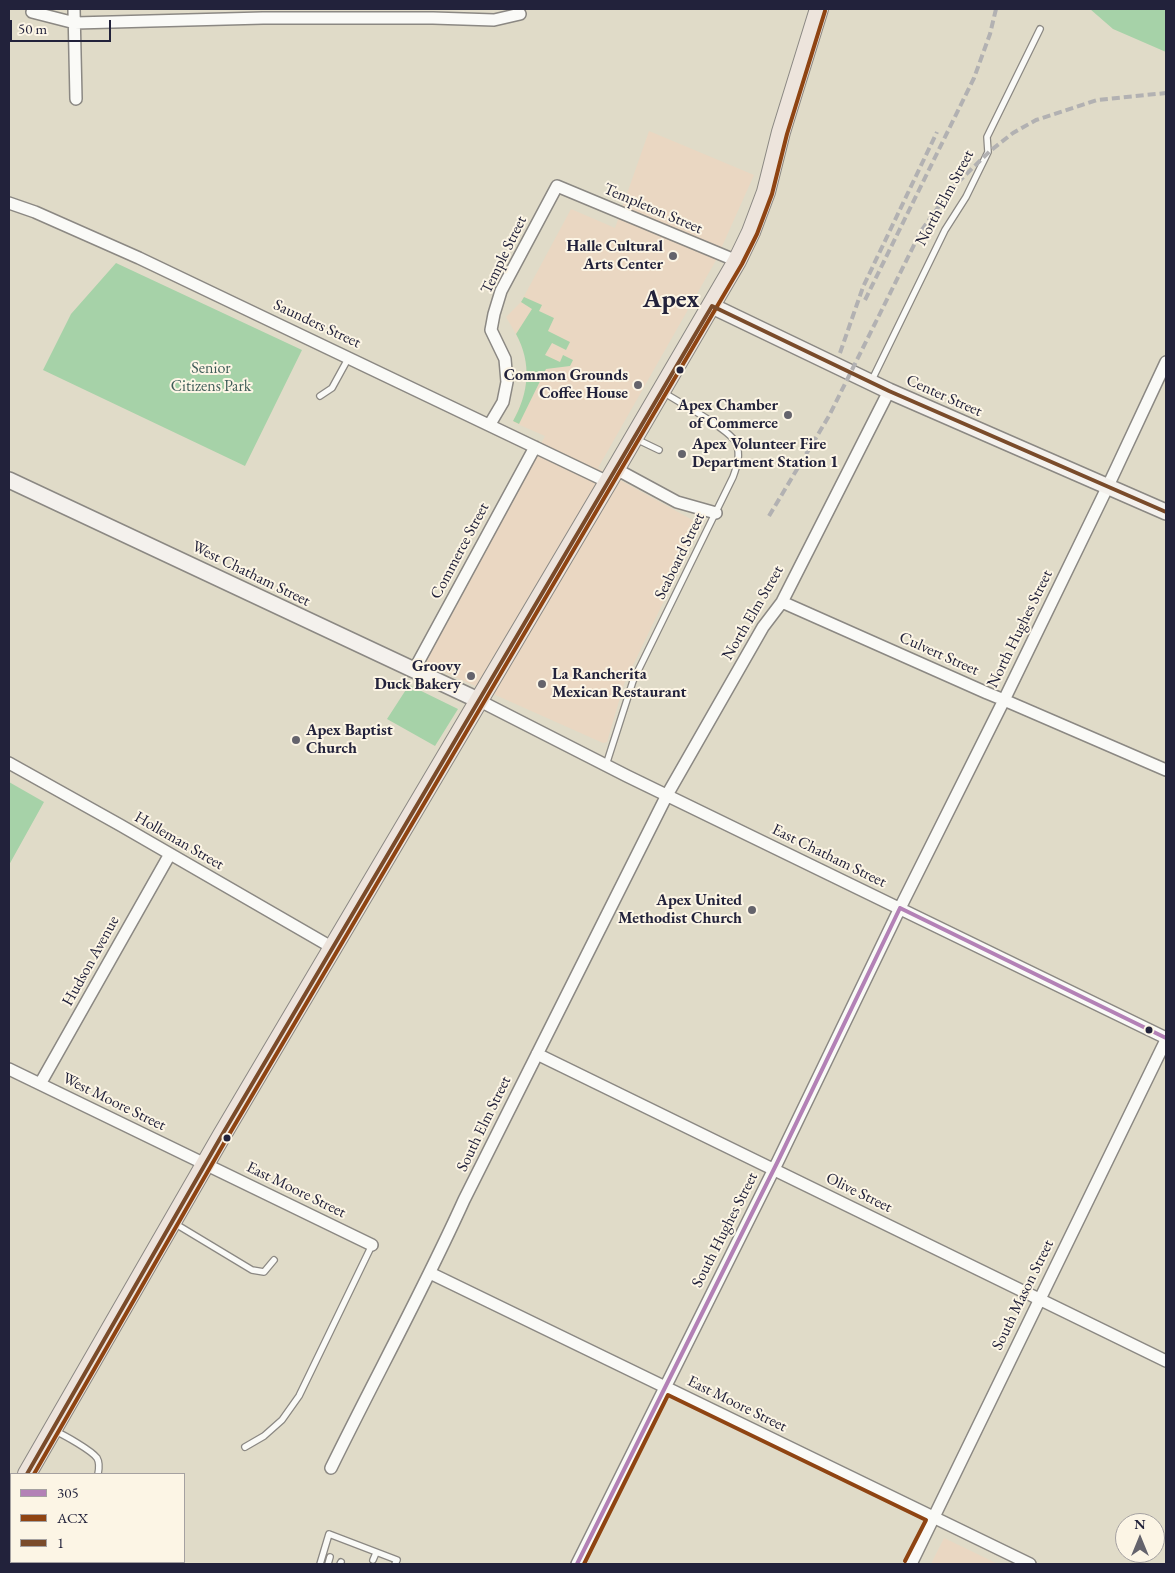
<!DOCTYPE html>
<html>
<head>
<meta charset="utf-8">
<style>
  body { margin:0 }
  #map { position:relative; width:1175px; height:1573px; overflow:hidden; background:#e0dbc8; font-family:"EB Garamond",serif }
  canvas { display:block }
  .frame { position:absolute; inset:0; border:10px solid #22223b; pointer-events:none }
  .legend { position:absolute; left:10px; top:1473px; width:175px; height:90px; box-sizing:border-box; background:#fcf5e5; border:1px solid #a5a1a1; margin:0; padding:6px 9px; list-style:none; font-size:15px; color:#22223b }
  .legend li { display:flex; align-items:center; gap:10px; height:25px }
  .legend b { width:25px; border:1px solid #a5a1a1 }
  .north { position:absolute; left:1115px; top:1513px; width:50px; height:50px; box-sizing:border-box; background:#fcf5e5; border:1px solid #a5a1a1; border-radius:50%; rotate:0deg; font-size:14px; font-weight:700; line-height:20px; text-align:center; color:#22223b }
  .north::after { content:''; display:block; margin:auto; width:18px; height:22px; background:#64636c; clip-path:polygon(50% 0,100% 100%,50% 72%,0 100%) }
  .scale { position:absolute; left:10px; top:20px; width:101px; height:22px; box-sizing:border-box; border:2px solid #22223b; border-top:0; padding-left:6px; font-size:15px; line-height:18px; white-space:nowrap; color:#22223b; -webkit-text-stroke:4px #fcf5e5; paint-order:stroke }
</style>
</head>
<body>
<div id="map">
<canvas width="1175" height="1573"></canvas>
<div class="frame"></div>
<ul class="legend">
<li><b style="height:6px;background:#b381b6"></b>305</li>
<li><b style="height:6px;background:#8f4412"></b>ACX</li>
<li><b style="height:6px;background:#7a4b2a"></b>1</li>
</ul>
<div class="north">N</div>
<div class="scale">50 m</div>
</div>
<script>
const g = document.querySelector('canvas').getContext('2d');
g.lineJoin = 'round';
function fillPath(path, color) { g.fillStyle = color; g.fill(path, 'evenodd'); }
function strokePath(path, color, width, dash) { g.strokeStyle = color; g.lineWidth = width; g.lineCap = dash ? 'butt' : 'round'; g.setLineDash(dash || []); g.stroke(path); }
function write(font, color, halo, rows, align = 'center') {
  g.font = font + ' "EB Garamond",serif'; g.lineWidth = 4; g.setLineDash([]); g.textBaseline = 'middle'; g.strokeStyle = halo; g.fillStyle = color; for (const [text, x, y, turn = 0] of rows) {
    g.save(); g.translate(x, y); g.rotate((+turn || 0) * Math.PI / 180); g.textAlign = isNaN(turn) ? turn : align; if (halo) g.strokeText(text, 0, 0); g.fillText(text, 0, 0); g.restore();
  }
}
fillPath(new Path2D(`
  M 649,131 L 754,175 L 715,262 L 598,468 L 698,523 L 697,532 L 624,684 L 607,742 L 603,743 L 426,664 L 427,654 L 523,479 L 545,436 L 513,422 L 524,396 L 527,376 L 526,361 L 523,346 L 506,317 L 521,302 L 571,209 L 615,228 Z
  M 944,1538 L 998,1564 L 931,1564 Z`), '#ead7c2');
fillPath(new Path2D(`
  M 1090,9 L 1166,9 L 1166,52 L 1113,29 Z
  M 116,263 L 302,350 L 245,466 L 43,370 L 71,314 Z
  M 524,297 L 542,305 L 539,311 L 554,318 L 548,331 L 570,342 L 566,350 L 552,343 L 545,355 L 560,362 L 563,355 L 573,360 L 570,366 L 546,369 L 519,424 L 513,421 C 529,393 532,363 516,334 L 532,309 L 521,302 Z
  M 409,685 L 458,709 L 435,746 L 387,719 Z
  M 9,782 L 44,802 L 9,865 Z`), '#a6d2a8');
const lane = new Path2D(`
  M 871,382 L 945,230 L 966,197 L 988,152 L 987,137 L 1040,29
  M 320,396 L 332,388 L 349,357
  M 636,439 L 659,450
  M 606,765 L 633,681 L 733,477 C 737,466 741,455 736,443 C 730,429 678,402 663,392
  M 174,1223 L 252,1270 L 264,1272 L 274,1260
  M 55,1431 C 64,1435 91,1450 97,1458 C 100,1463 99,1469 98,1474
  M 245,1447 L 264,1436 L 282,1420 L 299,1396 L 372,1245
  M 373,1560 L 376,1553
  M 320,1564 L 329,1534 L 397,1560 L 395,1564
  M 328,1564 L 330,1557
  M 340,1564 L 341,1562`);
const street = new Path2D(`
  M 74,9 L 76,99
  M 32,12 L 75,23 L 263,18 L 433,18 L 494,20 L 520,14
  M 9,203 L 35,212 L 139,258 L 608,482
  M 490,424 L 503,402 L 507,382 L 505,359 L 491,330 L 494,314 L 501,291 L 557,186 L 737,261
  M 616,469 L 677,502 L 716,513
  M 782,602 L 987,693 L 1004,700 L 1166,770
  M 414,670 L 535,447
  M 478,700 L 627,776 L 1166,1038
  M 9,763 L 120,825 L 333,948
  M 537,1054 L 1166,1361
  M 9,1069 L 372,1245
  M 40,1084 L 170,854
  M 430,1273 L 1030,1564
  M 331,1468 C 375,1378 423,1291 464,1200 L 667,795 L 763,627 L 782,602 L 889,391
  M 577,1564 L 778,1161 L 900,908 L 1004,700 L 1108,486 L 1166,362
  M 911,1564 L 1166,1040`);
const secondary = new Path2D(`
  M 712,306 L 889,391 L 1166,512
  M 9,480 L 478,700`);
const primary = new Path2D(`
  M 27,1474 L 222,1135 L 608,482 L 737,261 L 751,232 L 766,192 L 781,132 L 819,9
  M 9,1500 L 11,1501 L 9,1505
  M 155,1562 L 161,1564`);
strokePath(lane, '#8b8883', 8);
strokePath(street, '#8b8883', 14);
strokePath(secondary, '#8b8883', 18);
strokePath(primary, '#8b8883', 20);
strokePath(lane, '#fafaf7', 5.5);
strokePath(street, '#fafaf7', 11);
strokePath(secondary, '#f4f1ed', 15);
strokePath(primary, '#ede4dc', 18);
strokePath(new Path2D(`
  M 865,300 L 974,78 L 990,34 L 996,9
  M 840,353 L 863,287 L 937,132
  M 769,516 L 829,416 L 921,231 L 952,188 L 990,151 L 1013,133 L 1036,120 L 1097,100 L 1166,93`), '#b2b1b2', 4, [8, 4]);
strokePath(new Path2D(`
  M 900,908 L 1166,1038
  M 577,1564 L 778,1161 L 900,908`), '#b381b6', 4);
strokePath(new Path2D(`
  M 34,1474 L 227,1138 L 742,264 L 757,234 L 772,194 L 787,134 L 825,11
  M 584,1564 L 668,1395 L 926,1520 L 905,1561`), '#8f4412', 4);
strokePath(new Path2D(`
  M 27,1474 L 222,1135 L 712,306 L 889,391 L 1166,512`), '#7a4b2a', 4);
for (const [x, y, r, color] of [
  [673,256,5,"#64636c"],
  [680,370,4.5,"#22223b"],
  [638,385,5,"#64636c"],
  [788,415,5,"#64636c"],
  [682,454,5,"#64636c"],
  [471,676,5,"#64636c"],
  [542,684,5,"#64636c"],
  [296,740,5,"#64636c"],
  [752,910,5,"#64636c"],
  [1149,1030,4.5,"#22223b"],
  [227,1138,4.5,"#22223b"]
]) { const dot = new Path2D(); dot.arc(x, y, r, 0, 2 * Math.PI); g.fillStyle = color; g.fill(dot); strokePath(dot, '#fcf5e5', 2); }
write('16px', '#22223b', '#fcf5e5', [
  ["North Elm Street",945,198,-62],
  ["Templeton Street",653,209,23],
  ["Temple Street",504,255,-64],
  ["Saunders Street",317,324,25],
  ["Center Street",944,396,24],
  ["Commerce Street",460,551,-62],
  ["Seaboard Street",680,556,-64],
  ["West Chatham Street",251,574,26],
  ["North Elm Street",753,613,-60],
  ["North Hughes Street",1020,629,-64],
  ["Culvert Street",939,654,24],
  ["Holleman Street",179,841,30],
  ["East Chatham Street",829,856,26],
  ["Hudson Avenue",91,961,-61],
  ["West Moore Street",114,1102,26],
  ["South Elm Street",484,1124,-64],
  ["East Moore Street",296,1190,26],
  ["Olive Street",859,1193,26],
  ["South Hughes Street",725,1230,-63],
  ["South Mason Street",1023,1295,-64],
  ["East Moore Street",737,1404,26]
]);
write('bold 16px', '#22223b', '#fcf5e5', [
  ["Halle Cultural",663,247],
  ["Arts Center",663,265],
  ["Common Grounds",628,376],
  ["Coffee House",628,394],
  ["Apex Chamber",778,406],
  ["of Commerce",778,424],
  ["Apex Volunteer Fire",692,445,"left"],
  ["Department Station 1",692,463,"left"],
  ["Groovy",461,667],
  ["Duck Bakery",461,685],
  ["La Rancherita",552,675,"left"],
  ["Mexican Restaurant",552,693,"left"],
  ["Apex Baptist",306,731,"left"],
  ["Church",306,749,"left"],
  ["Apex United",742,901],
  ["Methodist Church",742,919]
], 'right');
write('16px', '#3f5d58', '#fcf5e5', [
  ["Senior",211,369],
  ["Citizens Park",211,387]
]);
write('bold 26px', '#22223b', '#fcf5e5', [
  ["Apex",671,300]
]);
</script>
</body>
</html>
